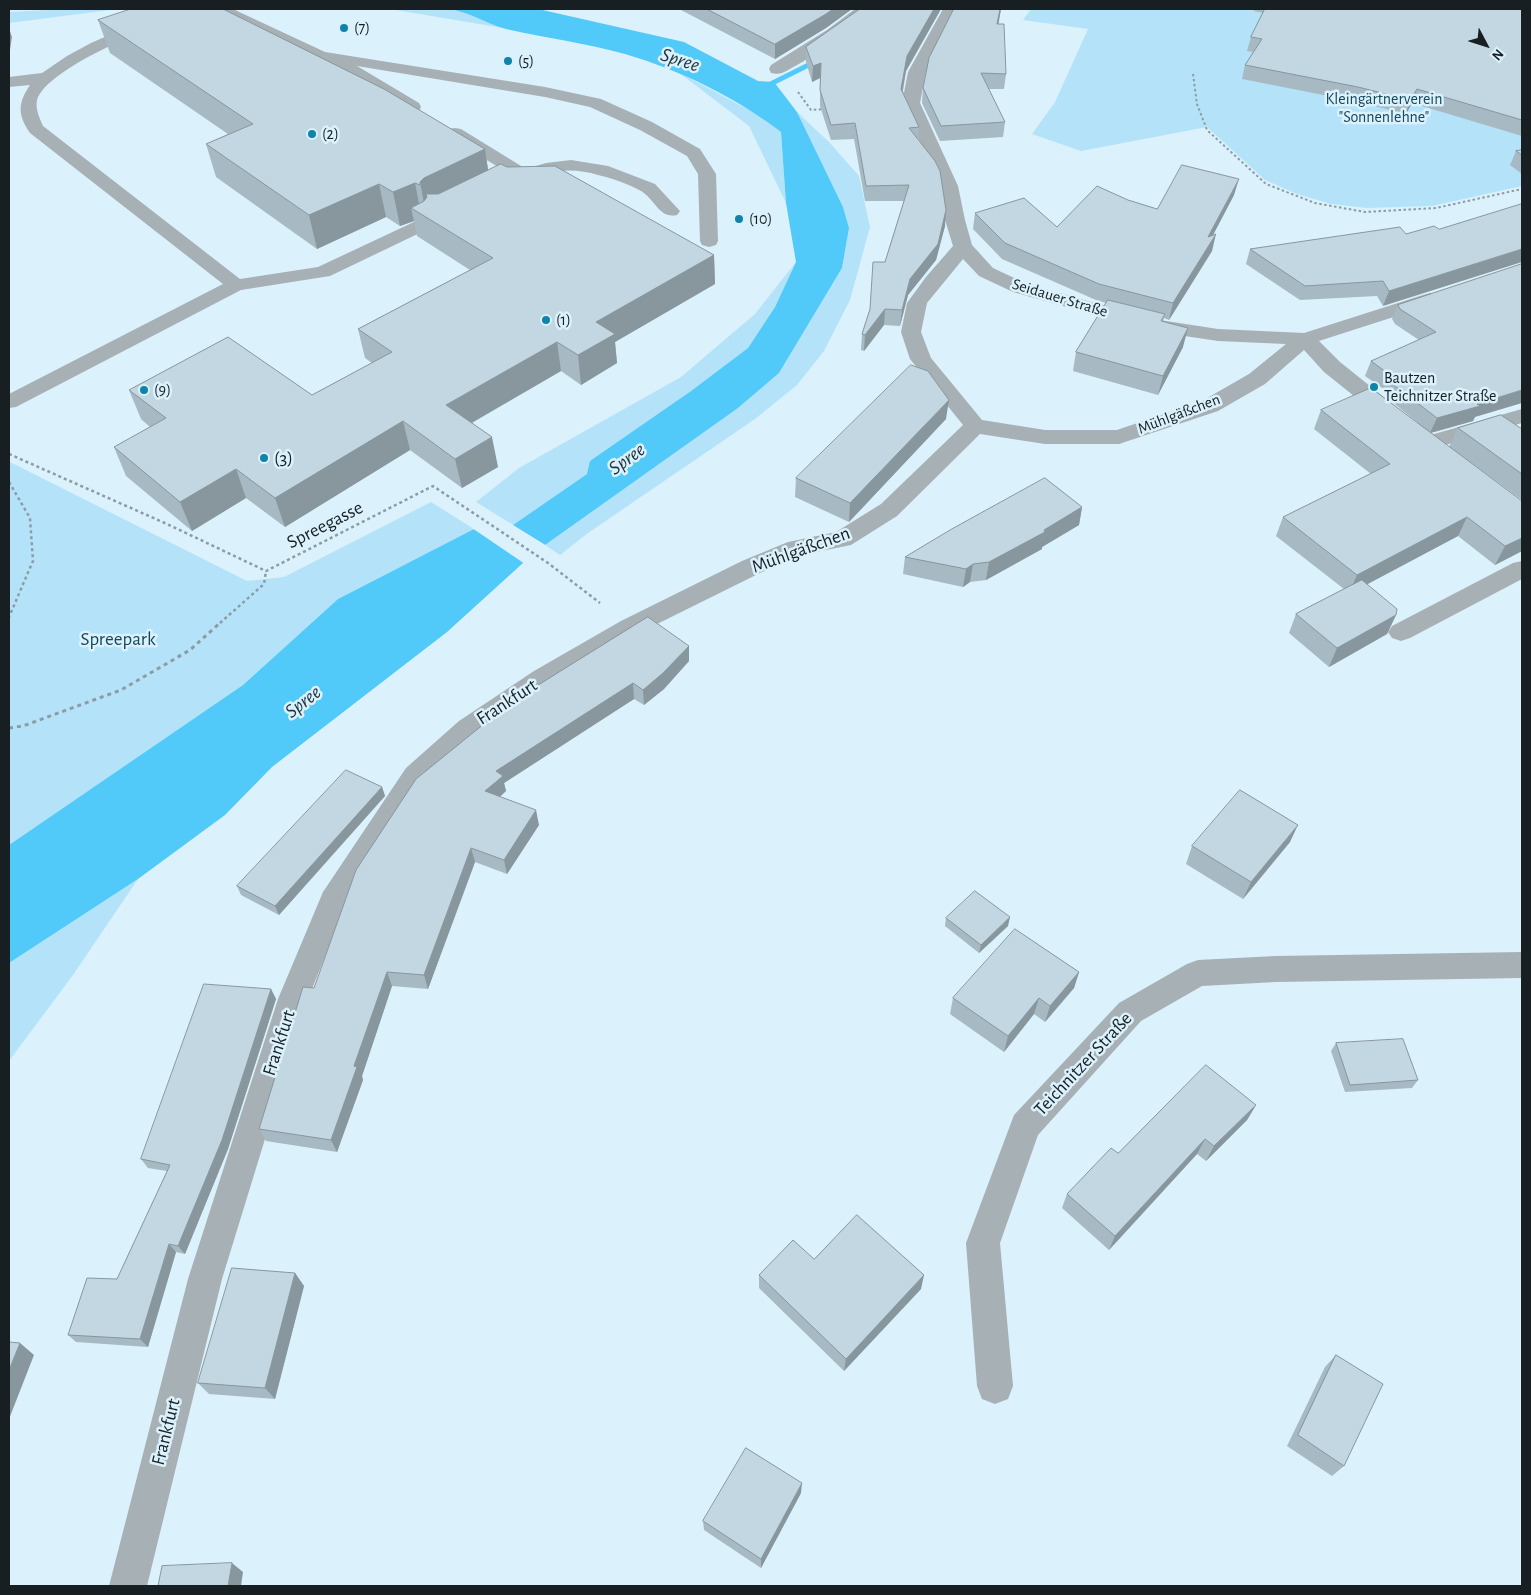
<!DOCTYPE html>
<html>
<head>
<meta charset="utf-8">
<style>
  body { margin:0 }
  #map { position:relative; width:1531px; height:1595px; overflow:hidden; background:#dbf1fc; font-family:"Alegreya Sans",sans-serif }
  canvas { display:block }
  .frame { position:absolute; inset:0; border:10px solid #171f22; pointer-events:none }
  .north { position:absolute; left:1461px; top:20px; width:50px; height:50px; -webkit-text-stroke:4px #dbf1fc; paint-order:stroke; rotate:130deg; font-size:14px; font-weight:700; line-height:20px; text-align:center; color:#171f22 }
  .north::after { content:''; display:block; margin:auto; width:18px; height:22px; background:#171f22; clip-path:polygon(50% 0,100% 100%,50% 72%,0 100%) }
</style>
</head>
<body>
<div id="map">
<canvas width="1531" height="1595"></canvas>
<div class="frame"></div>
<div class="north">N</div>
</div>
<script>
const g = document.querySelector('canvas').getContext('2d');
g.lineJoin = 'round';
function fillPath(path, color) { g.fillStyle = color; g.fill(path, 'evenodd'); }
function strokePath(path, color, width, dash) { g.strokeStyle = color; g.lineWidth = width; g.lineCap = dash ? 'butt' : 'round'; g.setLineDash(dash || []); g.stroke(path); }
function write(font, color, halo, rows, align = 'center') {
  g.font = font + ' "Alegreya Sans",sans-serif'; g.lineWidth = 5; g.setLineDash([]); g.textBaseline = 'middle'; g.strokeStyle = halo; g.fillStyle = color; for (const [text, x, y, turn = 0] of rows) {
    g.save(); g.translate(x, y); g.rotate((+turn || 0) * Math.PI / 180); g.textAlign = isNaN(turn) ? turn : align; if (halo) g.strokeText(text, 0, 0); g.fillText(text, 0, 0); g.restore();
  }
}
fillPath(new Path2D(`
  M 65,9 L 118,9 L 9,23 L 9,12 Z
  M 390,9 L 449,9 L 464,11 L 503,28 Z
  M 1031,9 L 1522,9 L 1522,186 L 1432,206 L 1367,208 L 1331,204 L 1297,194 L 1265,180 L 1207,127 L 1081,151 L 1032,134 L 1055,102 L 1088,29 L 1023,20 Z
  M 678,72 L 755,113 L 781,132 L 786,203 L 749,126 Z
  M 797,112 L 829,142 L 859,176 L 870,227 L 850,300 L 824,351 L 797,385 L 755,419 L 588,533 L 560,555 L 545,545 L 738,408 L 779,373 L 842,268 L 849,228 L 843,207 Z
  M 796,262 L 775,307 L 748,348 L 691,391 L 591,461 L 587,474 L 513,525 L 476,502 L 519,468 L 681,377 L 755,314 Z
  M 10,462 L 247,581 L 284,577 L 431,502 L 474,529 L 338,599 L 243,685 L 9,845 Z
  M 138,879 L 73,975 L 9,1061 L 9,963 Z`), '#b4e3f9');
fillPath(new Path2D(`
  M 449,9 L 538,9 L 684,42 L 758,81 L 774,82 L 797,112 L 843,207 L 849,228 L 842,268 L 779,373 L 738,408 L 545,545 L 523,563 L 447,632 L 272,767 L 225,815 L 138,879 L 9,963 L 9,845 L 243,685 L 338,599 L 474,529 L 513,525 L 587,474 L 590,461 L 691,391 L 748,348 L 775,307 L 796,262 L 786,203 L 781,132 C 735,97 680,70 625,54 C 586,43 546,38 506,29 C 487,24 470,12 449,9 Z`), '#51c9f9');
fillPath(new Path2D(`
  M 510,523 L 513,525 L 547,546 L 525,564 L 472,528 Z`), '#dbf1fc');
fillPath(new Path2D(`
  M 819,57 L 826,59 L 760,92 L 753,90 Z`), '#51c9f9');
strokePath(new Path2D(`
  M 1193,74 L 1197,104 L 1207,130 L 1266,184 L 1315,203 L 1365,212 L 1436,208 L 1522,189
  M 798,92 L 811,110 L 825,109`), '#8c9ca4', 2, [2.5, 2.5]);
strokePath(new Path2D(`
  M 9,454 L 167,524 L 266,571 L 433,486 L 548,563 L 600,603
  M 9,482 L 30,518 L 33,561 L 9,617
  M 220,623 L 264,584 L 266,571`), '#8c9ca4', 2.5, [3, 3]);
strokePath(new Path2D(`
  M 9,728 L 23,726 L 121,690 L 190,650 L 221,622`), '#8c9ca4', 3, [4, 4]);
fillPath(new Path2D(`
  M 177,9 L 218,9 L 215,12 C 205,15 195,14 185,16 C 153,25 47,68 37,100 C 35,109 40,119 43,126 L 240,279 L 318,267 L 416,221 L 422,219 L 428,221 L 431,225 L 428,229 L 330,276 L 241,290 L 16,407 L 9,408 L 9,394 L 223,284 L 30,133 C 17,114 18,103 30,85 L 9,87 L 9,77 L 42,73 L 67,56 L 91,43 L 141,21 Z
  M 228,9 L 235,10 L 325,52 L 545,87 L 601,99 L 652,122 L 700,149 L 716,174 L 718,241 L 716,245 L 709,247 L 702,245 L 700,241 L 698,174 L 687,156 L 640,130 L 590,107 L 545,97 L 357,66 L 419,103 L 421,107 L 419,111 L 407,111 L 356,78 L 225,16 L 222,13 Z
  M 455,128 L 461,129 L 526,169 L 546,163 L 571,160 L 608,166 L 655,184 L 680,211 L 677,215 C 659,219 655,199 641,191 C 629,184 611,178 598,175 C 582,170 564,169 548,173 C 537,176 527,184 515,181 L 513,176 L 449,137 L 446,133 L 449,129 Z`), '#a7b0b5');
fillPath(new Path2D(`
  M 855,9 L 872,9 C 861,25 801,65 782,73 C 778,74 775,74 771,73 L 769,69 L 771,65 L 827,30 Z
  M 943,9 L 959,9 L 926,72 L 920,103 L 958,186 L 965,220 L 972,245 L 993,268 L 1027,284 L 1095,303 L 1166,321 L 1218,329 L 1304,333 L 1423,295 L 1430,293 L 1437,295 L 1440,299 L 1437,303 L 1319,341 L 1340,362 L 1400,410 L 1403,415 L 1400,420 L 1392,422 L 1384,420 L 1324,372 L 1304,350 L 1265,384 L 1218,411 L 1119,444 L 1045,444 L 980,434 L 897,516 L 851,545 L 801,555 L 760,573 L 639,633 L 552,685 L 477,735 L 426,782 L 345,906 L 308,999 L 222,1279 L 147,1586 L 109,1586 L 188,1279 L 278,999 L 323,892 L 406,768 L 459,721 L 534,671 L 621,621 L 742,561 L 788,542 L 836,532 L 881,504 L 963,425 L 910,359 L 901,332 L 907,303 L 926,277 L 953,246 L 945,220 L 940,186 L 902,103 L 908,72 ZM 963,259 L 979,276 L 1013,292 L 1081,311 L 1165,333 L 1218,341 L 1286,344 L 1249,374 L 1202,401 L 1117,430 L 1045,430 L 982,420 L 931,358 L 921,332 L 927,303 Z
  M 1522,409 L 1522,423 L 1428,450 L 1420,448 L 1417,443 L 1420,438 Z
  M 1522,561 L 1522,579 L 1410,638 L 1401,641 L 1392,638 L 1388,632 L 1392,626 L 1513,563 Z
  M 1522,952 L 1522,978 L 1276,982 L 1202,986 L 1141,1021 L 1038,1135 L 1000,1243 L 1013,1386 L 1008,1399 L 995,1404 L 982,1399 L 977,1386 L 966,1243 L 1014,1115 L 1119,1003 L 1187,964 L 1198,960 L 1276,956 Z`), '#a7b0b5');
fillPath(new Path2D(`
  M 681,9 L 852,9 L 826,28 L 775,59 L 681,10 Z
  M 860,9 L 941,9 L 906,71 L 903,91 L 919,127 L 918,140 L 945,226 L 936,260 L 908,295 L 900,326 L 884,325 L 864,351 L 861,350 L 862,334 L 904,201 L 865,201 L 854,139 L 831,140 L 820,106 L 820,78 L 812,82 L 806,62 L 806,47 Z
  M 954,9 L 1001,9 L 998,24 L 1006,74 L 1004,89 L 989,89 L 1005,122 L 1003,137 L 940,141 L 922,103 L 923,88 Z
  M 1254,9 L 1522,9 L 1522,136 L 1412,103 L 1406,114 L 1354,101 L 1242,79 L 1245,65 L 1253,52 L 1247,51 L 1251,37 L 1263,13 L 1254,11 Z
  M 98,20 L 485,149 L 488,170 L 507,167 L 714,255 L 715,284 L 615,342 L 617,363 L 581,385 L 561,371 L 472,423 L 498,467 L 462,488 L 410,450 L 285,527 L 246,498 L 192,531 L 126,476 L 114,447 L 150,427 L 141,419 L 129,390 L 312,395 L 372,363 L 365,358 L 358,329 L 470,270 L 417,236 L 414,221 L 400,226 L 386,217 L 317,249 L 216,177 L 206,144 L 228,134 L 110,53 Z
  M 1522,150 L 1522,174 L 1510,165 L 1516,151 Z
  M 1234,195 L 1213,235 L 1212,251 L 1169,320 L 1164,318 L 1163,321 L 1183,347 L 1158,395 L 1073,371 L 1076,352 L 1106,303 L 1096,300 L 1002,259 L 973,229 L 975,213 L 1057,227 L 1128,200 L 1157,209 Z
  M 1439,229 L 1383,306 L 1377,296 L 1300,300 L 1246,264 L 1250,249 L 1406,234 Z
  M 1522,264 L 1473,421 L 1431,433 L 1449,447 L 1458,428 L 1522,429 L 1522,500 L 1459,454 L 1522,551 L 1495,565 L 1458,536 L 1367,584 L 1396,615 L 1387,634 L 1329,667 L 1289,633 L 1296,614 L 1344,589 L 1276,536 L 1283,517 L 1371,474 L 1314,429 L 1321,410 L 1417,422 L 1386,397 L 1388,392 L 1365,376 L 1371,361 L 1419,340 L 1395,324 L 1392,319 L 1398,305 Z
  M 946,419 L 849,522 L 795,497 L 796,478 Z
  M 1082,507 L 1079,525 L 1042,547 L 1042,549 L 986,580 L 970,582 L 963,587 L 903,574 L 905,557 Z
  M 689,661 L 664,689 L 644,705 L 634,699 L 504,783 L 506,791 L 500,797 L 539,825 L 507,874 L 475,862 L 428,989 L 392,986 L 362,1076 L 363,1080 L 337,1152 L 266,1141 L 259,1129 L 314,988 L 511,702 Z
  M 382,787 L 385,796 L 279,915 L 241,895 L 237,886 Z
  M 1290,842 L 1243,899 L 1186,864 L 1192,846 Z
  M 946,918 L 1008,926 L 979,953 L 945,926 Z
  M 1079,972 L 1074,988 L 1045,1022 L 1034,1014 L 1004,1052 L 950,1014 L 953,998 Z
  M 271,989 L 276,999 L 228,1149 L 185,1254 L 176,1252 L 148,1347 L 76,1342 L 68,1335 L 117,1279 L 167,1171 L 148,1168 L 141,1159 Z
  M 1336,1043 L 1418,1080 L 1412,1088 L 1345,1092 L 1331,1051 Z
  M 1256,1105 L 1247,1120 L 1206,1161 L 1197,1154 L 1109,1250 L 1062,1208 L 1067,1194 L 1118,1153 Z
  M 295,1273 L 304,1286 L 275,1399 L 209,1394 L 198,1383 Z
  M 759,1275 L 921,1289 L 844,1371 L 759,1288 Z
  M 1336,1355 L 1344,1466 L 1332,1476 L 1287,1446 L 1325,1367 Z
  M 801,1493 L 761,1568 L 704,1530 L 703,1521 Z`), '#a7b9c2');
fillPath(new Path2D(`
  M 833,9 L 852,9 L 826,28 L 775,59 L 775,44 Z
  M 934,9 L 941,9 L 906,71 L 900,104 L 901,89 L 907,56 Z
  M 1000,9 L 1001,9 L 996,39 L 997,24 Z
  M 9,28 L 12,37 L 9,56 Z
  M 821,63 L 820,78 L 812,82 L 813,66 Z
  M 1417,89 L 1412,103 L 1406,114 L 1410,100 Z
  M 485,149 L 490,183 L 426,216 L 427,219 L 420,182 L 424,178 Z
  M 1239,179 L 1234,195 L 1203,254 L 1208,237 Z
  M 415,183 L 421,214 L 411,208 L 414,221 L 400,226 L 393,192 Z
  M 379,184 L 386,217 L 317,249 L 309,215 Z
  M 946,210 L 945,226 L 936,260 L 908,295 L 900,326 L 902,310 L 910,279 Z
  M 1216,234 L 1212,251 L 1169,320 L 1173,303 Z
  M 1522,249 L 1522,262 L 1383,306 L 1389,291 Z
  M 714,255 L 715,284 L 615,342 L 617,363 L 581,385 L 578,355 L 596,322 Z
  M 885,309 L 884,325 L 864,351 L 865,335 Z
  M 1188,328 L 1183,347 L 1158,395 L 1163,376 Z
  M 557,342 L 561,371 L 452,434 L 446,405 Z
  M 1522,390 L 1522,403 L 1475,417 L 1473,421 L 1430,433 L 1437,418 L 1477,404 Z
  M 949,400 L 946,419 L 849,522 L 850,503 Z
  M 403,421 L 410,450 L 285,527 L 275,498 Z
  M 492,437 L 498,467 L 462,488 L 455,459 Z
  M 236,469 L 246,498 L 192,531 L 180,502 Z
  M 1082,507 L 1079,525 L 1042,547 L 1042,549 L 986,580 L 989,562 Z
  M 1467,517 L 1458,536 L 1349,594 L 1357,575 Z
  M 1522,538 L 1522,551 L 1495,565 L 1505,546 Z
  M 973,564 L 970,582 L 963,587 L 966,569 Z
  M 1396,615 L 1387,634 L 1329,667 L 1337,648 Z
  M 689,646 L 689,661 L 664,689 L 644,705 L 643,690 Z
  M 633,683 L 634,699 L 504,783 L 506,791 L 489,806 L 485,791 L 496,771 Z
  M 382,787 L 385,796 L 279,915 L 275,906 Z
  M 536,810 L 539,825 L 507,874 L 504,860 Z
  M 1298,825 L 1290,842 L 1243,899 L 1251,882 Z
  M 471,848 L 475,862 L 428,989 L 424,975 Z
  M 1010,917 L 1008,926 L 979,953 L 981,945 Z
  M 387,972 L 392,986 L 362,1076 L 363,1080 L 337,1152 L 331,1140 L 354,1066 Z
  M 1079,972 L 1074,988 L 1045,1022 L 1050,1006 Z
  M 271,989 L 276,999 L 228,1149 L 185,1254 L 178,1246 Z
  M 1039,998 L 1034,1014 L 1004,1052 L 1008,1036 Z
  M 1256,1105 L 1247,1120 L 1206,1161 L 1214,1146 Z
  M 1205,1139 L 1197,1154 L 1109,1250 L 1115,1236 Z
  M 169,1244 L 176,1252 L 148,1347 L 140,1339 Z
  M 295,1273 L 304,1286 L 275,1399 L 265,1388 Z
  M 924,1275 L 921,1289 L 844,1371 L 846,1359 Z
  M 20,1343 L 34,1355 L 9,1419 L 9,1370 Z
  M 802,1483 L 801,1493 L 761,1568 L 761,1559 Z
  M 232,1563 L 243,1572 L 241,1586 L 228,1586 Z`), '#88969e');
const building = new Path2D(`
  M 131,9 L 223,9 L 384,89 L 485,149 L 424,178 L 420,182 L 420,185 L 415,183 L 393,192 L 379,184 L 309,215 L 206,144 L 253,124 L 98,20 Z
  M 707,9 L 833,9 L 826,14 L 775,44 Z
  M 860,9 L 934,9 L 907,56 L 901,89 L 919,127 L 909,128 L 935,161 L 940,171 L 946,210 L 938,244 L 910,279 L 902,310 L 885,309 L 865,335 L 862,334 L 870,309 L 873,262 L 885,262 L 909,185 L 866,186 L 855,123 L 831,125 L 820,90 L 821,63 L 813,66 L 806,47 Z
  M 954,9 L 1000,9 L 997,24 L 1004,24 L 1006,74 L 981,73 L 1005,122 L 941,126 L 923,88 L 929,58 Z
  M 1265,9 L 1522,9 L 1522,120 L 1417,89 L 1410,100 L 1358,87 L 1245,65 L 1262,39 L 1251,37 Z
  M 1522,150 L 1522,155 L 1516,151 Z
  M 501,164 L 507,167 L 555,166 L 714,255 L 596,322 L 615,334 L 578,355 L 557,342 L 446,405 L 492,437 L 455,459 L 403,421 L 275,498 L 236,469 L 180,502 L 114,447 L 166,418 L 129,390 L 228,337 L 312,395 L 392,352 L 358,329 L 493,258 L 411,208 L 424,201 L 427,197 L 426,194 L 438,194 Z
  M 1182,165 L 1239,179 L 1208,237 L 1216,234 L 1173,303 L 1099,284 L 1005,243 L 975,213 L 1024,198 L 1057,227 L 1097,186 L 1128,200 L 1157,209 Z
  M 1522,204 L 1522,249 L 1389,291 L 1383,281 L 1305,286 L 1250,249 L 1400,227 L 1406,234 L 1434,226 L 1439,229 Z
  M 1522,264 L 1522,390 L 1477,404 L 1480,406 L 1437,418 L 1391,383 L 1397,380 L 1371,361 L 1436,332 L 1400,309 L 1398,305 Z
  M 1108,300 L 1165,314 L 1161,321 L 1188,328 L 1163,376 L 1076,352 Z
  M 911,365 L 928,371 L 949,400 L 850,503 L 796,478 Z
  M 1371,388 L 1522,501 L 1522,538 L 1505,546 L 1467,517 L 1357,575 L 1283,517 L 1390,464 L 1321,410 Z
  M 1501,415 L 1522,429 L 1522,474 L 1458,428 Z
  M 1045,478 L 1082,507 L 1044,530 L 1045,532 L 989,562 L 973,564 L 966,569 L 905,557 L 950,530 Z
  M 1362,580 L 1397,609 L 1396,615 L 1337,648 L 1296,614 Z
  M 648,617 L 689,646 L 663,673 L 643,690 L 633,683 L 496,771 L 503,776 L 485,791 L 536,810 L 504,860 L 471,848 L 424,975 L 387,972 L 354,1066 L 357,1067 L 331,1140 L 259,1129 L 303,987 L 314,988 L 356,870 L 416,779 L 511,702 Z
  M 346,770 L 382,787 L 275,906 L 237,886 Z
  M 1240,790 L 1298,825 L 1251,882 L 1192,846 Z
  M 975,891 L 1010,917 L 981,945 L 946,918 Z
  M 1015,929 L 1079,972 L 1050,1006 L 1039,998 L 1008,1036 L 953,998 Z
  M 204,984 L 271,989 L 222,1140 L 178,1246 L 169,1244 L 140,1339 L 68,1335 L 87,1278 L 117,1279 L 170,1165 L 141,1159 Z
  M 1403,1039 L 1418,1080 L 1350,1085 L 1336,1043 Z
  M 1206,1065 L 1256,1105 L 1214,1146 L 1205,1139 L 1115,1236 L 1067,1194 L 1111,1148 L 1118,1153 Z
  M 857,1215 L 924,1275 L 846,1359 L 759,1275 L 793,1240 L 814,1259 Z
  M 232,1268 L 295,1273 L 265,1388 L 198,1383 Z
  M 9,1342 L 20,1343 L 9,1370 Z
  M 1336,1355 L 1383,1384 L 1344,1466 L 1298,1435 Z
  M 746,1448 L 802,1483 L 761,1559 L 703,1521 Z
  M 232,1563 L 228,1586 L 158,1586 L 162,1566 Z`);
fillPath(building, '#c2d7e2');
strokePath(building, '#88969e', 1);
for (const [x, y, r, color] of [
  [344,28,5,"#0f83a9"],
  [508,61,5,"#0f83a9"],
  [312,134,5,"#0f83a9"],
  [739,219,5,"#0f83a9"],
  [546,320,5,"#0f83a9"],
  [1374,387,5,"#0f83a9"],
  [144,390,5,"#0f83a9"],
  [264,458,5,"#0f83a9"]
]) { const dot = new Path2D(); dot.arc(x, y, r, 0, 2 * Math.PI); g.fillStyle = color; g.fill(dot); strokePath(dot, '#dbf1fc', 2); }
write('16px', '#171f22', '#dbf1fc', [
  ["(7)",354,28],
  ["(5)",518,61],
  ["(2)",322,134],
  ["(10)",749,219],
  ["(1)",556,320],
  ["Bautzen",1384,378],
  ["Teichnitzer Straße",1384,396],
  ["(9)",154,390]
], 'left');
write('16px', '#15485c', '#dbf1fc', [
  ["Kleingärtnerverein",1384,99],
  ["\"Sonnenlehne\"",1384,117]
]);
write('16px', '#171f22', '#dbf1fc', [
  ["Seidauer Straße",1060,298,17],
  ["Mühlgäßchen",1179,414,-21]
]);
write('19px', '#171f22', '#dbf1fc', [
  ["(3)",274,458]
], 'left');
write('19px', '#171f22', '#dbf1fc', [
  ["Spreegasse",325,525,-27],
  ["Mühlgäßchen",801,550,-20],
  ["Frankfurt",507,702,-33],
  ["Frankfurt",279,1043,-72],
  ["Teichnitzer Straße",1083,1064,-47],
  ["Frankfurt",166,1432,-76]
]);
write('19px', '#15485c', '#dbf1fc', [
  ["Spreepark",118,639]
]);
write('italic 20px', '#1d323b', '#dbf1fc', [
  ["Spree",680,60,18],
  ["Spree",627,459,-36],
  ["Spree",303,702,-38]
]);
</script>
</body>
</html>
